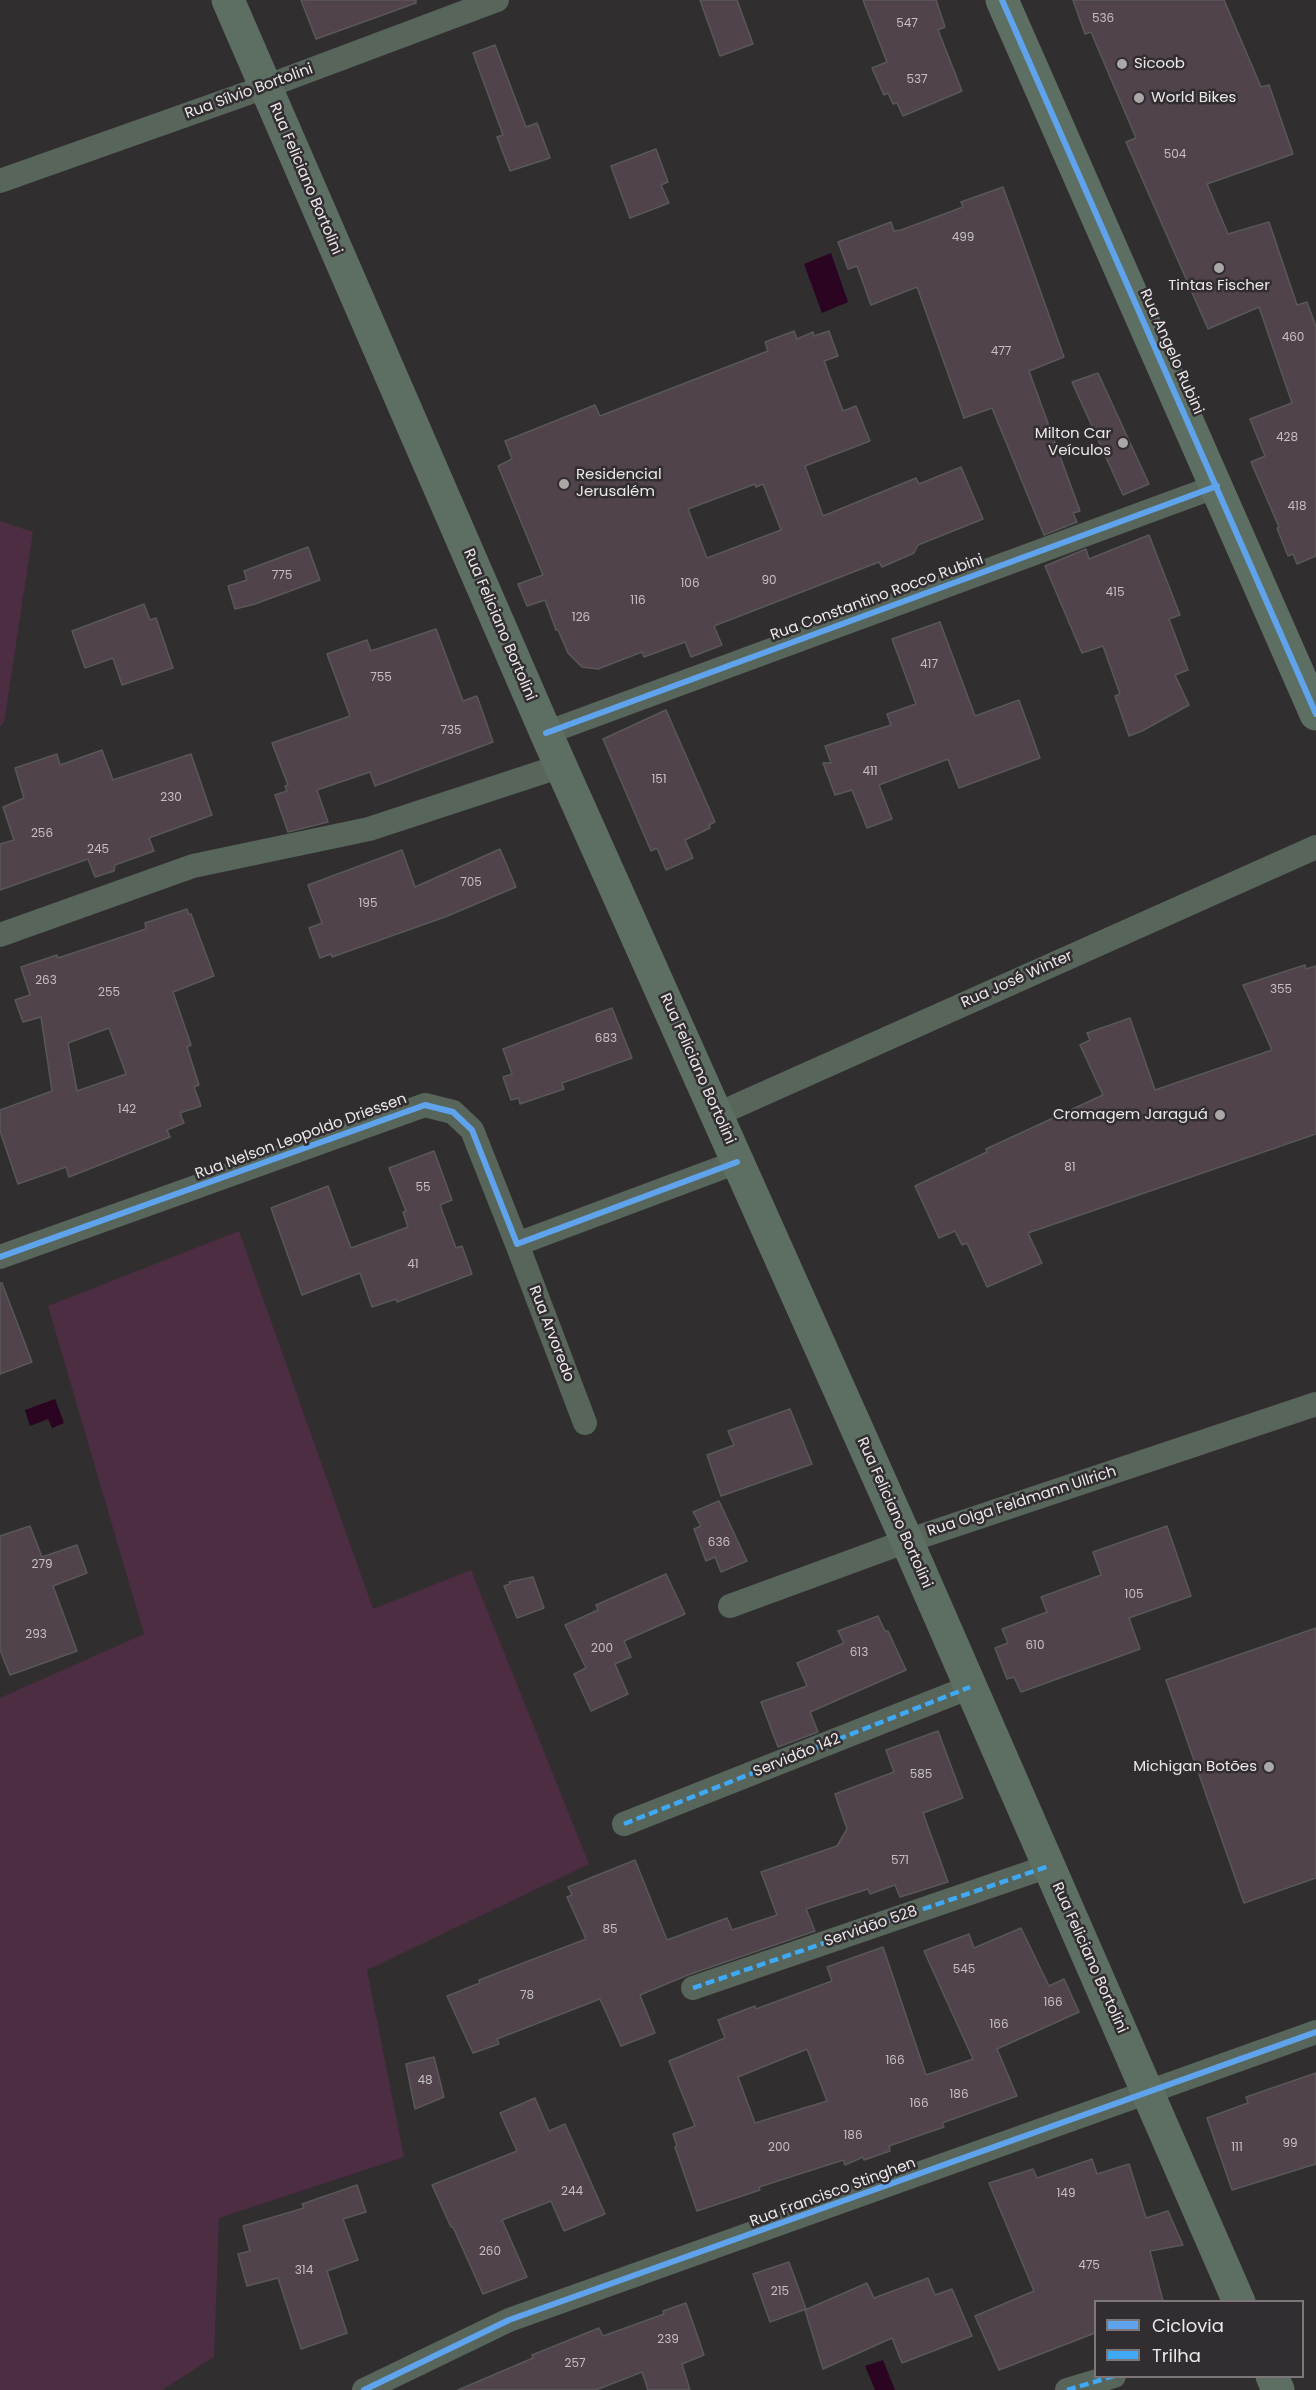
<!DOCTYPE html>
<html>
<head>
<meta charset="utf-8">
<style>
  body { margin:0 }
  #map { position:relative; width:1316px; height:2390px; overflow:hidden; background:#312e30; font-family:Poppins,sans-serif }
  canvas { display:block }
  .legend { position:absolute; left:1094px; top:2300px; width:210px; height:78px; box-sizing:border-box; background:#322d30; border:2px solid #7c787a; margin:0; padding:8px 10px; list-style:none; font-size:18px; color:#ebe8e9 }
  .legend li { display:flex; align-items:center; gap:12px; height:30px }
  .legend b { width:30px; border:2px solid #7c787a }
</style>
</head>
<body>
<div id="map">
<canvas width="1316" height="2390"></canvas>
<ul class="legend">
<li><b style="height:8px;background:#60a3ed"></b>Ciclovia</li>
<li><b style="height:8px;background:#3fa9f5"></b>Trilha</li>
</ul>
</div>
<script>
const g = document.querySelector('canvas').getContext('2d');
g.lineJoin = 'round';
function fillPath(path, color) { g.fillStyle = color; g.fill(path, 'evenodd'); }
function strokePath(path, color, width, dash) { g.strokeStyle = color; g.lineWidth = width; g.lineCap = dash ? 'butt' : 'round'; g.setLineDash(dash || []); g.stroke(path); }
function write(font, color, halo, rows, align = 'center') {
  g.font = font + ' Poppins,sans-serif'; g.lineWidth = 5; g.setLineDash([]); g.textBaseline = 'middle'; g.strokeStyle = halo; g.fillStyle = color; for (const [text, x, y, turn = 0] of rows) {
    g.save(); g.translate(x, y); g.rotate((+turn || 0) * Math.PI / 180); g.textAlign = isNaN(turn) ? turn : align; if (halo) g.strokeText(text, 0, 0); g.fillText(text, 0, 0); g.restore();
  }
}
fillPath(new Path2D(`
  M 0,521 L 33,532 L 4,723 L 0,726 Z
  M 239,1231 L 373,1609 L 471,1570 L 589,1864 L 367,1970 L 404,2157 L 219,2218 L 214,2357 L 162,2390 L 0,2390 L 0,1698 L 144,1634 L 48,1306 Z`), '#4d2d42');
fillPath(new Path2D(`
  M 831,253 L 848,302 L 822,313 L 804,264 Z
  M 55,1399 L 64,1423 L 52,1428 L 48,1419 L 30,1426 L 25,1410 Z
  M 883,2360 L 895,2390 L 875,2390 L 865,2366 Z`), '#2b0421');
const building = new Path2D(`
  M 301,0 L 416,0 L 416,3 L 316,39 Z
  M 700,0 L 737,0 L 753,44 L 720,56 Z
  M 863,0 L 936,0 L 945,27 L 938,30 L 962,91 L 903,116 L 897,103 L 893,104 L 888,93 L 884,95 L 872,68 L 887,62 Z
  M 1073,0 L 1224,0 L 1261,87 L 1269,85 L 1293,154 L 1207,184 L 1228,234 L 1269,222 L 1297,305 L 1307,302 L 1316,327 L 1316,556 L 1297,564 L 1293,554 L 1288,556 L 1277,528 L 1279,527 L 1251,462 L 1265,456 L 1250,419 L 1292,403 L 1259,307 L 1208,329 L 1126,142 L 1136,138 L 1091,32 L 1085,34 Z
  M 495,45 L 526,127 L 537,123 L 550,158 L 510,171 L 497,137 L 503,135 L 473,53 Z
  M 656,149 L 668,182 L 661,185 L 669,203 L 630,218 L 611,166 Z
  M 1003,187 L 1064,357 L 1029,371 L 1080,511 L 1073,513 L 1077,522 L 1044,535 L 992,408 L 964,418 L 917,287 L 871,305 L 857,266 L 848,269 L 838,242 L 891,222 L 894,231 L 901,230 L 963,207 L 961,202 Z
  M 794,331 L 797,339 L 813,332 L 814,336 L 829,331 L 838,356 L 824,361 L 843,411 L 856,406 L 870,441 L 805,466 L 823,516 L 916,478 L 919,484 L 961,467 L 983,519 L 918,545 L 914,553 L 882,567 L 879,562 L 714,626 L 722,645 L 691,657 L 685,642 L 644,657 L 642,652 L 598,669 L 582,667 L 568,653 L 558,630 L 556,630 L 545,600 L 527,606 L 518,584 L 543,575 L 498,466 L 512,459 L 505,441 L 595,405 L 600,416 L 768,351 L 765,342 ZM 755,484 L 756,487 L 763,484 L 781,530 L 707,558 L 688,509 Z
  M 1098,373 L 1149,484 L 1123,495 L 1072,382 Z
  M 1149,535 L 1180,615 L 1169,619 L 1188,670 L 1175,675 L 1189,705 L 1142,731 L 1129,736 L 1115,696 L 1120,694 L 1103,646 L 1082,653 L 1045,566 L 1086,549 L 1089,559 Z
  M 308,547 L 320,580 L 255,604 L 235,609 L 228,586 L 247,580 L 244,571 Z
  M 144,604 L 150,620 L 156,618 L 173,668 L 122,685 L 113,658 L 85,668 L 72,631 Z
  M 940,622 L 975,716 L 1019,700 L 1040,758 L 959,788 L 948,759 L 879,785 L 892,819 L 867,828 L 852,790 L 835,795 L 823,763 L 831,763 L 825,746 L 891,725 L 887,714 L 916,704 L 892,639 Z
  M 436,629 L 463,701 L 477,696 L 493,742 L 375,786 L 370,772 L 317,790 L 328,822 L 288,832 L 275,795 L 287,791 L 285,786 L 288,785 L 272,743 L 350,716 L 327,654 L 367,640 L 371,651 Z
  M 666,710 L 715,822 L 709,825 L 710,828 L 685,840 L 693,858 L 666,870 L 657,848 L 651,851 L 603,739 Z
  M 102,750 L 113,780 L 191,754 L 212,815 L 149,838 L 154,851 L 115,865 L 114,871 L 95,877 L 88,859 L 0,890 L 0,844 L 14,840 L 3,807 L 24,798 L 15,768 L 57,754 L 60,765 Z
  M 500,849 L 516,887 L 445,917 L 332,957 L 331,954 L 320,958 L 309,928 L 322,923 L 308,885 L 402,850 L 415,887 Z
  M 187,909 L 189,915 L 191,914 L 214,976 L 173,992 L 191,1045 L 187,1047 L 199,1085 L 194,1087 L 201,1106 L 180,1113 L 184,1123 L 167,1130 L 170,1137 L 69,1177 L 66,1167 L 18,1184 L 0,1131 L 0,1110 L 52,1091 L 41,1017 L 23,1022 L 15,1000 L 30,995 L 21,967 L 57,955 L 58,958 L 146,929 L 145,923 ZM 109,1028 L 126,1074 L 77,1091 L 68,1043 Z
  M 1305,965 L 1306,969 L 1316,966 L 1316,1134 L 1028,1233 L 1042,1263 L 987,1287 L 967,1243 L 962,1245 L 955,1231 L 939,1238 L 915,1186 L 987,1152 L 986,1149 L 1103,1095 L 1080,1045 L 1090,1040 L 1087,1033 L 1130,1018 L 1155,1090 L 1272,1050 L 1243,985 Z
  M 612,1008 L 632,1058 L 562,1083 L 564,1089 L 520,1104 L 519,1098 L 511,1100 L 503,1077 L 512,1074 L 503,1049 Z
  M 434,1151 L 452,1200 L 440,1205 L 456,1248 L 462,1246 L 472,1274 L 397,1302 L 396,1299 L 372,1307 L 360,1273 L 302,1295 L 271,1208 L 328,1186 L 351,1248 L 408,1227 L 403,1212 L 406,1211 L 389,1168 Z
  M 0,1283 L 2,1283 L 32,1362 L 0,1374 Z
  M 790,1409 L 812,1464 L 721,1496 L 707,1455 L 734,1445 L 728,1431 Z
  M 719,1501 L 747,1561 L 721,1572 L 715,1557 L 706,1561 L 694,1529 L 701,1526 L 693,1512 Z
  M 30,1526 L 42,1557 L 77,1545 L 87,1573 L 53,1586 L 77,1651 L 10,1675 L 0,1650 L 0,1536 Z
  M 1167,1526 L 1191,1596 L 1129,1618 L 1140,1649 L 1021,1692 L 1014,1677 L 1007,1679 L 995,1648 L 1008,1643 L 1002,1629 L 1047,1612 L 1041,1597 L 1101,1575 L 1093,1552 Z
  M 666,1574 L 685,1614 L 624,1641 L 631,1657 L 615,1664 L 628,1694 L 591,1711 L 574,1674 L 586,1668 L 565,1625 L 598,1610 L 596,1605 Z
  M 533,1577 L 544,1608 L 517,1618 L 504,1586 L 510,1584 L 509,1582 Z
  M 878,1616 L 885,1631 L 888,1631 L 906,1670 L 810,1712 L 818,1732 L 778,1747 L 761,1702 L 807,1686 L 797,1663 L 844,1643 L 838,1631 Z
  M 1316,1628 L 1316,1878 L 1244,1903 L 1166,1680 Z
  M 938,1731 L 963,1798 L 923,1813 L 948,1882 L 900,1897 L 895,1885 L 870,1894 L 868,1889 L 806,1909 L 815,1931 L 688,1975 L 640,1995 L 655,2033 L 621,2046 L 600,1999 L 497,2039 L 499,2044 L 473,2053 L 447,1996 L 480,1983 L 479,1980 L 586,1939 L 567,1897 L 572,1895 L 568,1887 L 635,1860 L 667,1940 L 727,1918 L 732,1930 L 777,1915 L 761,1872 L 837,1846 L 847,1829 L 835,1794 L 894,1772 L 886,1750 Z
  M 1021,1928 L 1049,1986 L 1064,1979 L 1079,2012 L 997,2049 L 1017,2096 L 942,2123 L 944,2127 L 889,2146 L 890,2151 L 864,2160 L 863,2157 L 845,2165 L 843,2160 L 759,2187 L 760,2190 L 697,2211 L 675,2147 L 677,2146 L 673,2134 L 695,2126 L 669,2061 L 725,2038 L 718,2020 L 755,2006 L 756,2009 L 832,1981 L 827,1967 L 883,1947 L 926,2075 L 973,2059 L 924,1951 L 969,1934 L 974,1948 ZM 807,2049 L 827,2101 L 755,2123 L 738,2077 Z
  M 434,2057 L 444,2097 L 415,2109 L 406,2064 Z
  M 1316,2073 L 1316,2164 L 1232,2190 L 1207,2118 L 1248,2103 L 1246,2097 Z
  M 535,2098 L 549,2131 L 565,2124 L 605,2214 L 564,2231 L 551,2201 L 502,2220 L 527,2277 L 483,2294 L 453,2227 L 451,2227 L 432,2185 L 517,2151 L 500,2113 Z
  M 1092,2159 L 1097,2174 L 1129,2164 L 1146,2218 L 1168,2211 L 1183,2245 L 1150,2251 L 1163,2301 L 1095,2301 L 1095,2333 L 999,2370 L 975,2316 L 1034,2291 L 989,2183 L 1033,2169 L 1037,2178 Z
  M 357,2185 L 366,2212 L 343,2219 L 358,2260 L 327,2271 L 347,2333 L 301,2349 L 278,2278 L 247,2286 L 238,2254 L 250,2251 L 243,2226 L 304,2208 L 302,2204 Z
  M 789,2262 L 806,2309 L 770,2322 L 753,2274 Z
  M 928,2278 L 935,2295 L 952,2289 L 972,2336 L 902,2363 L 892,2338 L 823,2369 L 805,2310 L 867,2283 L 874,2298 Z
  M 686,2303 L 704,2355 L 682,2364 L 690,2390 L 648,2390 L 642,2372 L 596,2390 L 458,2390 L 533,2358 L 532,2355 L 599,2328 L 603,2336 L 664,2314 L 663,2311 Z`);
fillPath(building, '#50434b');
strokePath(building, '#595859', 1.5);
strokePath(new Path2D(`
  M 0,181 L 265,87 L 497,0
  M 546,733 L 1217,486
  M 0,935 L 193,866 L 369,829 L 561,766
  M 718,1114 L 1316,847
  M 517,1244 L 585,1423
  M 0,1257 L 425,1105 L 453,1112 L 472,1130 L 517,1244 L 737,1162
  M 730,1606 L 907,1541 L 1316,1404
  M 624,1824 L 970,1687
  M 693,1988 L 1049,1866
  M 364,2390 L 509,2320 L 1316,2032
  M 1067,2390 L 1114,2376`), '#57655b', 24);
strokePath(new Path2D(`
  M 228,0 L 546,733 L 907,1541 L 1239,2302
  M 1002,0 L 1316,714
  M 1272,2376 L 1278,2390`), '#5d6f63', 33);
strokePath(new Path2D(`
  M 624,1824 L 970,1687
  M 693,1988 L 1049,1866
  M 1067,2390 L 1114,2376`), '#3fa9f5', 4.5, [9, 4.5]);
strokePath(new Path2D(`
  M 1002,0 L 1316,714
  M 546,733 L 1217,486
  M 0,1257 L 425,1105 L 453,1112 L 472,1130 L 517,1244 L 737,1162
  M 364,2390 L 509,2320 L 1316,2032`), '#60a3ed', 6);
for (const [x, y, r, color] of [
  [1122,64,6,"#aaa7a8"],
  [1139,98,6,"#aaa7a8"],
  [1219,268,6,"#aaa7a8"],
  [1123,443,6,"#aaa7a8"],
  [564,484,6,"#aaa7a8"],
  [1220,1115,6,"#aaa7a8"],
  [1269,1767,6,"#aaa7a8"]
]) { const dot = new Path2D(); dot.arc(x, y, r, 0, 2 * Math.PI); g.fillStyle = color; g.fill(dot); strokePath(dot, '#322d30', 2); }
write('12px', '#c4bfc2', null, [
  ["536",1103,19],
  ["547",907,24],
  ["537",917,80],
  ["504",1175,155],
  ["499",963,238],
  ["460",1293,338],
  ["477",1001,352],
  ["428",1287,438],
  ["418",1297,507],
  ["775",282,576],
  ["90",769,581],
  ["106",690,584],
  ["415",1115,593],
  ["116",638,601],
  ["126",581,618],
  ["417",929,665],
  ["755",381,678],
  ["735",451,731],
  ["411",870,772],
  ["151",659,780],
  ["230",171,798],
  ["256",42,834],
  ["245",98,850],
  ["705",471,883],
  ["195",368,904],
  ["263",46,981],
  ["355",1281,990],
  ["255",109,993],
  ["683",606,1039],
  ["142",127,1110],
  ["81",1070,1168],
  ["55",423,1188],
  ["41",413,1265],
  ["636",719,1543],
  ["279",42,1565],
  ["105",1134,1595],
  ["293",36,1635],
  ["610",1035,1646],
  ["200",602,1649],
  ["613",859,1653],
  ["585",921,1775],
  ["571",900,1861],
  ["85",610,1930],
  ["545",964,1970],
  ["78",527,1996],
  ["166",1053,2003],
  ["166",999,2025],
  ["166",895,2061],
  ["48",425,2081],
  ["186",959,2095],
  ["166",919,2104],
  ["186",853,2136],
  ["99",1290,2144],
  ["200",779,2148],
  ["111",1237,2148],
  ["244",572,2192],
  ["149",1066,2194],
  ["260",490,2252],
  ["475",1089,2266],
  ["314",304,2271],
  ["215",780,2292],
  ["239",668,2340],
  ["257",575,2364]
]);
write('15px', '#ebe8e9', '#322d30', [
  ["Sicoob",1134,64],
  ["World Bikes",1151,98],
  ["Tintas Fischer",1219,286,"center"],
  ["Milton Car",1111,434,"right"],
  ["Veículos",1111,451,"right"],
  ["Residencial",576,475],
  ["Jerusalém",576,492],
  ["Cromagem Jaraguá",1208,1115,"right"],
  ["Michigan Botões",1257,1767,"right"]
], 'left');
write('15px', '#ebe8e9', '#322d30', [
  ["Rua Sílvio Bortolini",249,92,-20],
  ["Rua Feliciano Bortolini",305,179,67],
  ["Rua Angelo Rubini",1171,352,66],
  ["Rua Constantino Rocco Rubini",877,598,-20],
  ["Rua Feliciano Bortolini",499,625,67],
  ["Rua José Winter",1017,980,-24],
  ["Rua Feliciano Bortolini",697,1069,66],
  ["Rua Nelson Leopoldo Driessen",301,1137,-20],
  ["Rua Arvoredo",551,1334,69],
  ["Rua Olga Feldmann Ullrich",1022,1502,-18],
  ["Rua Feliciano Bortolini",894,1513,66],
  ["Servidão 142",797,1756,-22],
  ["Servidão 528",871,1927,-19],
  ["Rua Feliciano Bortolini",1089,1958,66],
  ["Rua Francisco Stinghen",833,2193,-20]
]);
</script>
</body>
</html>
